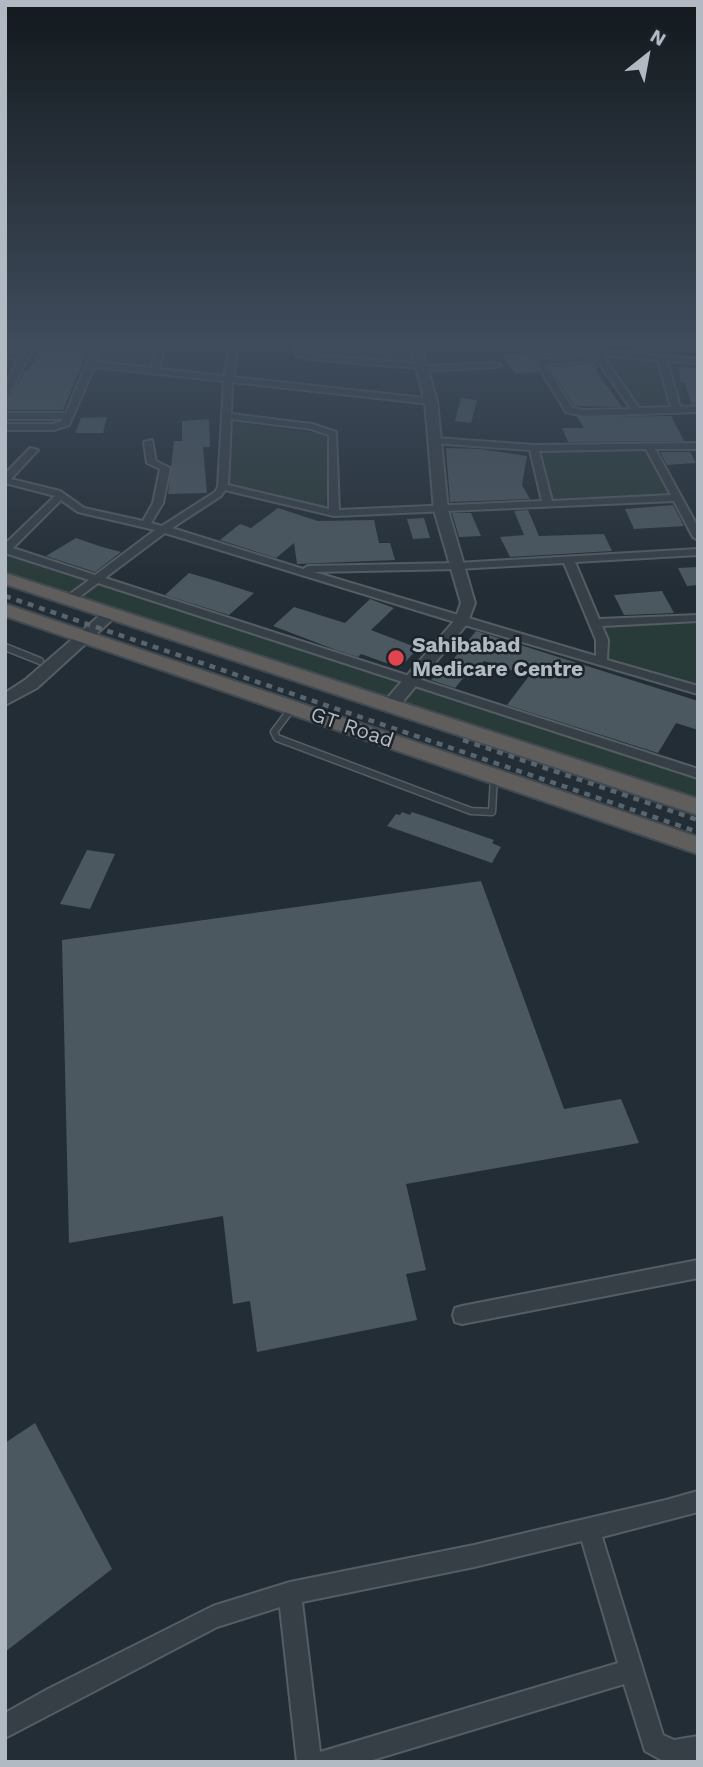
<!DOCTYPE html>
<html>
<head>
<meta charset="utf-8">
<style>
  body { margin:0 }
  #map { position:relative; width:703px; height:1767px; overflow:hidden; background:#232d35; font-family:"Work Sans",sans-serif }
  canvas { display:block }
  .frame { position:absolute; inset:0; border:7px solid #b1bac2; pointer-events:none }
  .north { position:absolute; left:612px; top:21px; width:70px; height:70px; -webkit-text-stroke:5px #1c242a; paint-order:stroke; rotate:31deg; font-size:19px; font-weight:700; line-height:28px; text-align:center; color:#b1bac2 }
  .north::after { content:''; display:block; margin:auto; width:24px; height:32px; background:#b1bac2; clip-path:polygon(50% 0,100% 100%,50% 72%,0 100%) }
</style>
</head>
<body>
<div id="map">
<canvas width="703" height="1767"></canvas>
<div class="frame"></div>
<div class="north">N</div>
</div>
<script>
const g = document.querySelector('canvas').getContext('2d');
g.lineJoin = 'round';
function fillPath(path, color) { g.fillStyle = color; g.fill(path, 'evenodd'); }
function strokePath(path, color, width, dash) { g.strokeStyle = color; g.lineWidth = width; g.lineCap = dash ? 'butt' : 'round'; g.setLineDash(dash || []); g.stroke(path); }
function write(font, color, halo, rows, align = 'center') {
  g.font = font + ' "Work Sans",sans-serif'; g.lineWidth = 5; g.setLineDash([]); g.textBaseline = 'middle'; g.strokeStyle = halo; g.fillStyle = color; for (const [text, x, y, turn = 0] of rows) {
    g.save(); g.translate(x, y); g.rotate((+turn || 0) * Math.PI / 180); g.textAlign = isNaN(turn) ? turn : align; if (halo) g.strokeText(text, 0, 0); g.fillText(text, 0, 0); g.restore();
  }
}
fillPath(new Path2D(`
  M 102,346 L 162,346 L 157,370 L 96,363 Z
  M 303,346 L 410,346 L 413,367 L 302,356 Z
  M 597,354 L 698,362 L 698,368 L 683,367 L 678,370 L 685,404 L 691,408 L 639,410 Z
  M 229,421 L 337,436 L 324,513 L 230,486 Z
  M 647,447 L 672,500 L 553,506 L 536,449 Z
  M 5,550 L 698,773 L 698,808 L 5,579 Z
  M 698,620 L 698,688 L 605,660 L 605,627 Z`), '#293b38');
fillPath(new Path2D(`
  M 42,346 L 90,346 L 63,410 L 5,410 L 5,398 L 11,395 L 25,370 L 29,370 Z
  M 537,346 L 584,346 L 589,354 L 543,356 Z
  M 527,353 L 539,372 L 515,374 L 502,355 Z
  M 595,363 L 599,368 L 595,369 L 622,407 L 574,406 L 549,366 Z
  M 678,367 L 698,368 L 698,403 L 691,404 L 685,383 L 681,383 Z
  M 461,398 L 477,400 L 471,423 L 455,421 Z
  M 671,416 L 684,441 L 568,442 L 562,428 L 584,428 L 577,417 Z
  M 107,417 L 103,433 L 75,433 L 81,418 Z
  M 209,419 L 210,447 L 203,447 L 207,493 L 168,494 L 174,441 L 182,441 L 182,421 Z
  M 446,448 L 481,449 L 527,456 L 522,485 L 530,499 L 450,502 Z
  M 660,452 L 690,452 L 696,463 L 667,465 Z
  M 673,505 L 684,526 L 634,529 L 625,509 Z
  M 278,508 L 318,521 L 374,520 L 379,543 L 390,543 L 395,560 L 297,564 L 294,543 L 276,558 L 220,540 L 240,524 L 251,528 Z
  M 528,510 L 539,536 L 604,534 L 612,551 L 510,557 L 500,537 L 524,535 L 514,511 Z
  M 452,513 L 471,513 L 481,536 L 459,537 Z
  M 424,518 L 430,538 L 413,539 L 407,519 Z
  M 76,538 L 99,546 L 121,552 L 95,572 L 46,556 Z
  M 698,567 L 698,585 L 687,586 L 678,568 Z
  M 189,573 L 213,580 L 254,593 L 229,615 L 165,595 Z
  M 662,591 L 674,613 L 624,615 L 614,595 Z
  M 370,599 L 394,608 L 371,630 L 418,648 L 400,668 L 361,654 L 358,657 L 336,650 L 273,626 L 294,607 L 345,623 Z
  M 476,631 L 698,701 L 698,730 L 676,723 L 658,753 L 507,705 L 529,676 L 484,661 L 469,679 L 464,677 L 455,688 L 431,680 L 440,671 L 443,672 Z
  M 402,812 L 410,815 L 412,812 L 427,817 L 494,840 L 492,843 L 501,847 L 492,863 L 387,826 L 396,814 L 400,815 Z
  M 87,850 L 115,854 L 90,909 L 60,904 Z
  M 481,881 L 564,1109 L 621,1099 L 639,1143 L 406,1184 L 426,1270 L 406,1274 L 417,1320 L 257,1352 L 250,1301 L 233,1304 L 223,1216 L 69,1243 L 62,940 Z
  M 35,1423 L 112,1569 L 5,1652 L 5,1443 Z`), '#4c5860');
const service = new Path2D(`
  M 5,647 L 40,661
  M 292,708 L 274,732 L 277,738 L 471,811 L 492,812 L 494,777`);
const minor = new Path2D(`
  M 26,346 L 34,346 L 9,394 L 5,396 L 5,385 L 19,359 L 5,358 L 5,354 L 22,354 Z
  M 94,346 L 102,346 L 95,362 L 152,368 L 156,346 L 164,346 L 160,369 L 224,376 L 230,346 L 238,346 L 233,377 L 434,399 L 435,401 L 431,404 L 232,382 L 231,414 L 312,424 L 336,432 L 339,510 L 542,501 L 530,450 L 433,443 L 433,439 L 436,438 L 534,445 L 698,443 L 698,449 L 655,449 L 698,527 L 698,540 L 693,537 L 674,501 L 334,516 L 225,490 L 221,496 L 172,528 L 303,569 L 308,566 L 457,563 L 698,549 L 698,555 L 575,562 L 599,619 L 698,615 L 698,621 L 602,626 L 608,640 L 607,660 L 698,686 L 698,694 L 458,623 L 165,533 L 105,578 L 698,769 L 698,778 L 98,583 L 74,601 L 66,601 L 66,597 L 89,580 L 5,553 L 5,544 L 55,496 L 5,483 L 5,474 L 30,448 L 38,450 L 11,479 L 60,491 L 84,508 L 143,521 L 153,503 L 160,469 L 147,463 L 144,442 L 152,440 L 156,461 L 170,468 L 163,503 L 151,523 L 162,526 L 215,492 L 218,487 L 224,381 L 94,367 L 69,425 L 54,430 L 5,430 L 5,424 L 53,424 L 62,421 L 63,419 L 5,419 L 5,413 L 66,413 ZM 231,419 L 311,429 L 329,435 L 329,509 L 228,485 ZM 646,449 L 671,495 L 552,501 L 539,451 ZM 61,500 L 78,512 L 155,530 L 95,575 L 13,548 ZM 564,563 L 596,640 L 596,656 L 314,572 L 457,569 Z
  M 296,346 L 304,346 L 303,352 L 310,355 L 422,364 L 426,366 L 496,363 L 500,365 L 496,367 L 423,371 L 419,368 L 309,359 L 296,355 Z
  M 526,346 L 534,346 L 542,359 L 594,356 L 588,346 L 596,346 L 598,350 L 698,359 L 698,363 L 667,361 L 680,407 L 698,406 L 698,412 L 583,416 L 566,412 ZM 602,355 L 658,360 L 671,407 L 639,408 ZM 597,360 L 631,409 L 583,410 L 572,408 L 545,364 Z
  M 698,1260 L 698,1278 L 462,1324 L 455,1322 L 453,1315 L 455,1308 L 462,1306 Z
  M 698,1491 L 698,1512 L 602,1537 L 663,1735 L 674,1740 L 698,1736 L 698,1760 L 665,1762 L 645,1751 L 624,1684 L 366,1762 L 297,1762 L 280,1607 L 217,1627 L 5,1738 L 5,1713 L 48,1689 L 213,1606 L 290,1582 L 474,1545 L 666,1500 ZM 582,1541 L 618,1663 L 320,1752 L 302,1602 L 474,1567 Z`);
const tertiary = new Path2D(`
  M 410,346 L 421,346 L 437,401 L 448,510 L 475,603 L 467,624 L 396,710 L 384,710 L 382,706 L 384,702 L 455,620 L 461,603 L 434,510 L 425,401 Z
  M 111,608 L 116,610 L 119,613 L 116,616 L 37,688 L 5,705 L 5,693 L 25,680 L 106,610 Z`);
const trunk = new Path2D(`
  M 5,573 L 698,799 L 698,815 L 5,584 Z
  M 5,604 L 698,837 L 698,854 L 5,616 Z`);
strokePath(service, '#545d63', 9);
strokePath(minor, '#545d63', 4);
strokePath(tertiary, '#545d63', 4);
strokePath(trunk, '#414a50', 4);
strokePath(service, '#363f46', 6);
fillPath(minor, '#363f46');
fillPath(tertiary, '#363f46');
fillPath(trunk, '#605e5d');
strokePath(new Path2D(`
  M 5,596 L 698,832
  M 463,740 L 698,820`), '#59646c', 4.5, [6, 6]);
const sky = g.createLinearGradient(0, 0, 0, 594);
sky.addColorStop(0, '#13191d');
sky.addColorStop(0.58, '#3f4c5c');
sky.addColorStop(1, '#3f4c5c00');
g.fillStyle = sky;
g.fillRect(0, 0, 703, 594);
for (const [x, y, r, color] of [
  [396,658,9,"#e0444e"]
]) { const dot = new Path2D(); dot.arc(x, y, r, 0, 2 * Math.PI); g.fillStyle = color; g.fill(dot); strokePath(dot, '#1c242a', 2.5); }
write('bold 21px', '#b1bac2', '#1c242a', [
  ["Sahibabad",412,646],
  ["Medicare Centre",412,670]
], 'left');
write('21px', '#b1bac2', '#1c242a', [
  ["GT Road",352,728,19]
]);
</script>
</body>
</html>
